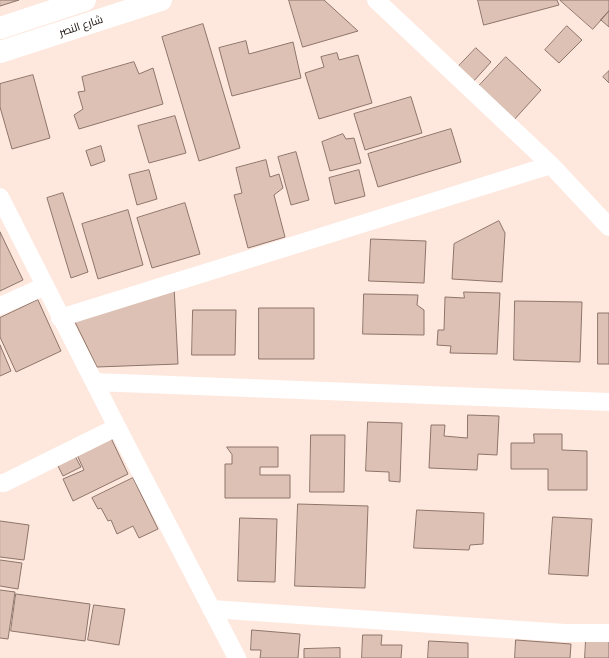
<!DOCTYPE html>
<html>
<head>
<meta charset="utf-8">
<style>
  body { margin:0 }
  canvas { display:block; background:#fee7dd }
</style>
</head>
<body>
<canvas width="609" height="658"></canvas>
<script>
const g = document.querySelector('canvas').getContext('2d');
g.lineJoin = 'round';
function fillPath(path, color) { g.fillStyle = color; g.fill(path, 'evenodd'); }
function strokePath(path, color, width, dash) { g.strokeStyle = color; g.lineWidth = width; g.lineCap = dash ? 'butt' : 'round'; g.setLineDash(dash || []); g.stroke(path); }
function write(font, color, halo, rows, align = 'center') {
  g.font = font + ' "Playfair Display",Cairo,serif'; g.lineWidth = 4; g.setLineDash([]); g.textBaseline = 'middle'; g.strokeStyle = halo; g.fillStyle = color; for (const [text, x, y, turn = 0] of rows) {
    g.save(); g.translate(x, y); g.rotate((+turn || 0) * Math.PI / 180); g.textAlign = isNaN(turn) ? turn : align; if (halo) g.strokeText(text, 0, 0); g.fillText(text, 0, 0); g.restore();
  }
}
const building = new Path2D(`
  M 0,0 L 19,0 L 0,6 Z
  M 289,0 L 324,0 L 358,31 L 303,47 Z
  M 478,0 L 557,0 L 559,5 L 484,25 Z
  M 560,0 L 609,0 L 609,11 L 593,29 Z
  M 609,11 L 609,27 L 601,20 Z
  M 203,24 L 240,148 L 199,161 L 162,37 Z
  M 567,26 L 582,40 L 559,63 L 545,50 Z
  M 246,41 L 249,54 L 293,42 L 301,78 L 232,96 L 219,48 Z
  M 476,48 L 491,62 L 472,83 L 457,68 Z
  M 337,53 L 339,60 L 358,55 L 372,103 L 319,119 L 305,73 L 324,67 L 321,57 Z
  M 506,57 L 541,90 L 513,121 L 478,87 Z
  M 134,62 L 139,74 L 153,68 L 163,104 L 79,129 L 74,115 L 83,109 L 78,92 L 85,91 L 82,77 Z
  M 609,71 L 609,83 L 603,77 Z
  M 33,75 L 50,138 L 12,149 L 0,107 L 0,84 Z
  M 411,97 L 422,133 L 365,150 L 354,114 Z
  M 175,116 L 186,153 L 149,163 L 138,126 Z
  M 451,129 L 461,162 L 378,187 L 368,154 Z
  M 343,134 L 346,139 L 354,138 L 361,163 L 330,171 L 322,142 Z
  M 101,146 L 105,161 L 91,166 L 86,151 Z
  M 296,152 L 309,200 L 291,205 L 278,157 Z
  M 266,160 L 270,177 L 279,174 L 283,188 L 274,195 L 285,237 L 248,248 L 234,195 L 242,193 L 236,168 Z
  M 149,170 L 157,199 L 137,205 L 129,175 Z
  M 359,170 L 365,196 L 335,204 L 329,178 Z
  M 63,193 L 88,272 L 71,278 L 47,198 Z
  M 185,203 L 200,254 L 152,268 L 137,218 Z
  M 128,210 L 143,265 L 98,279 L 82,224 Z
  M 499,221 L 505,233 L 502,282 L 452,279 L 454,244 Z
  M 0,232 L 23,280 L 0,291 Z
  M 371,239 L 426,241 L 424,283 L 369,281 Z
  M 174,286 L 178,364 L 97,367 L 74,320 Z
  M 464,292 L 500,293 L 497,354 L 450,353 L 451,346 L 437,345 L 438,330 L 444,330 L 445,297 L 464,298 Z
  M 364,294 L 418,295 L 417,305 L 424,310 L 424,335 L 363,334 Z
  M 38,300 L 61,351 L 16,372 L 0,337 L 0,318 Z
  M 515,301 L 582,302 L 580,362 L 514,360 Z
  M 259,308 L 314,308 L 314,359 L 259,359 Z
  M 193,310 L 236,310 L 235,355 L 192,355 Z
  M 598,313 L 609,313 L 609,364 L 598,364 Z
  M 0,345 L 11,371 L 0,376 Z
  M 468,415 L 499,416 L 497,455 L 478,454 L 477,470 L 429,468 L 431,425 L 445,425 L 444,436 L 467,438 Z
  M 368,422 L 402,423 L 400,482 L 389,481 L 389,472 L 366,471 Z
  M 534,434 L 562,434 L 562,450 L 587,451 L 587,490 L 548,490 L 548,469 L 511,469 L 511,443 L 534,443 Z
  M 311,435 L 345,435 L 344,492 L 310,492 Z
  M 111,438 L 128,474 L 73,501 L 63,479 L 84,470 L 77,455 Z
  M 227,447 L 278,447 L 278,467 L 260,467 L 260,475 L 290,475 L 290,498 L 225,498 L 225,464 L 232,464 L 232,455 Z
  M 75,456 L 81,467 L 63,476 L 57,464 Z
  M 133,478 L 158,529 L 139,538 L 133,526 L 117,534 L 111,520 L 108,521 L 101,508 L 98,509 L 92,498 Z
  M 298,504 L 368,506 L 365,588 L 295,586 Z
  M 417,510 L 484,513 L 483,544 L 470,545 L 469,550 L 414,548 Z
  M 553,517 L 592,519 L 588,576 L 549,574 Z
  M 240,518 L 277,519 L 275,582 L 238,581 Z
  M 0,521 L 29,525 L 24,560 L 0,557 Z
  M 0,560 L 22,563 L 18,589 L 0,586 Z
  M 0,590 L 15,592 L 8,639 L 0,638 Z
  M 16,594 L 90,604 L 85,641 L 11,631 Z
  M 94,605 L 125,609 L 119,645 L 88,640 Z
  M 252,630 L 300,634 L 298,658 L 260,658 L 261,650 L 251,650 Z
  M 363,635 L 382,635 L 381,645 L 402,645 L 401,658 L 362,658 Z
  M 516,640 L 571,644 L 570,658 L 515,658 Z
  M 586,640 L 609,640 L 609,658 L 585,658 Z
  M 429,641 L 468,643 L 468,658 L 428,658 Z
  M 340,648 L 340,658 L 304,658 L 304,649 Z`);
fillPath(building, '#ddc1b5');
strokePath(building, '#8e756b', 1);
strokePath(new Path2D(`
  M 376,0 L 551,165 L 609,227
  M 0,197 L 117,427 L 237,658
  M 0,306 L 45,286
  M 60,318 L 551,165
  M 94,382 L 609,402
  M 0,483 L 4,483 L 117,427
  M 211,609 L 565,633 L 609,633`), '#fff', 18);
strokePath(new Path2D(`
  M 0,28 L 85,0
  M 0,52 L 161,0`), '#fff', 22);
write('11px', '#170e0a', '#fff', [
  ["شارع النصر",81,26,-18]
]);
</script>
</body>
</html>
